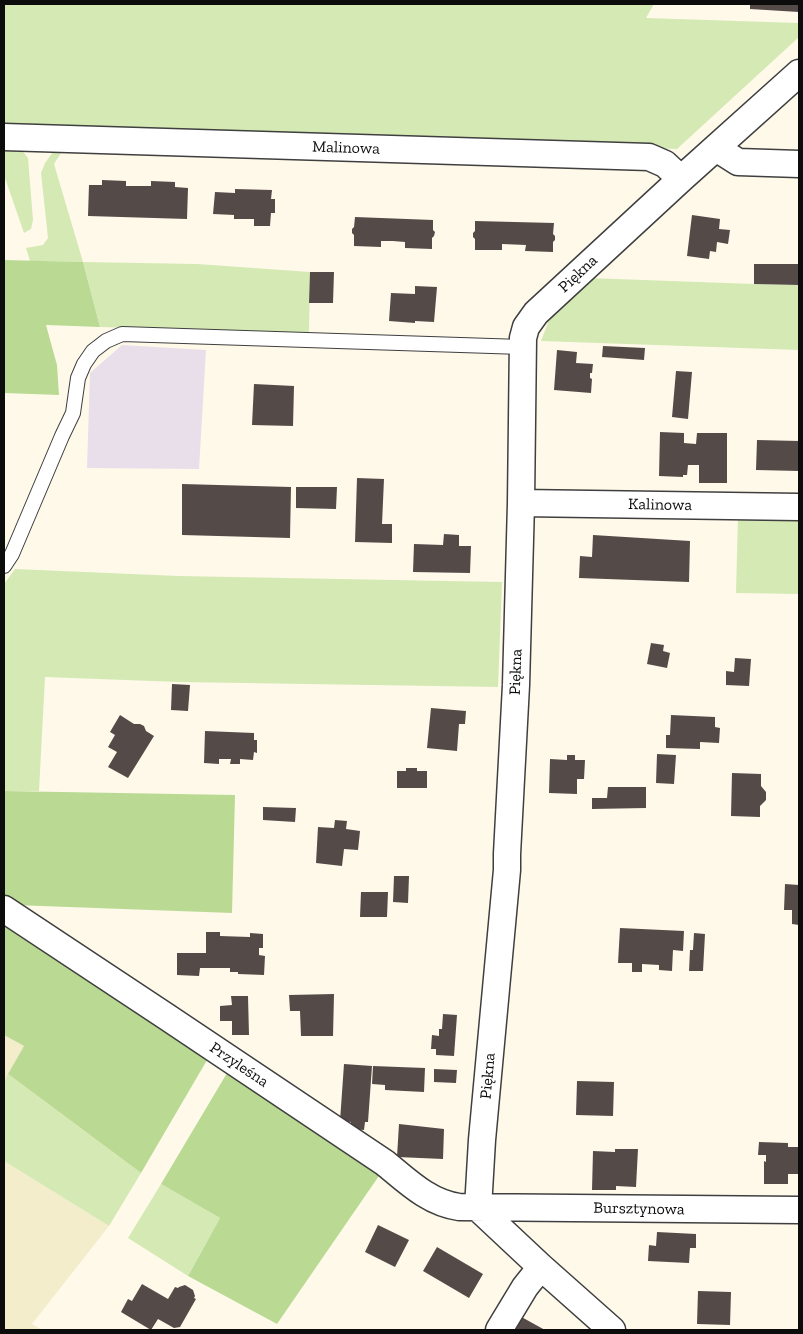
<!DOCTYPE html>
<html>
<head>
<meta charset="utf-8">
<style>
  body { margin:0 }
  #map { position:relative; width:803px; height:1334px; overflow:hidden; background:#fff9ea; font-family:"Zilla Slab",serif }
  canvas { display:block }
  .frame { position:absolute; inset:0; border:5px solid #0c0c0c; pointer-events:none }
</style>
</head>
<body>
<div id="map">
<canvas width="803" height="1334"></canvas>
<div class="frame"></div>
</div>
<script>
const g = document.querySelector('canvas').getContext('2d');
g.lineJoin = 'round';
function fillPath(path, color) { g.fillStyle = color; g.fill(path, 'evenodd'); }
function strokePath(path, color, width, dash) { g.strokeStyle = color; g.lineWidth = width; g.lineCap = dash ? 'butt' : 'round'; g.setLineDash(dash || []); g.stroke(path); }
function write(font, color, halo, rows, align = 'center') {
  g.font = font + ' "Zilla Slab",serif'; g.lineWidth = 5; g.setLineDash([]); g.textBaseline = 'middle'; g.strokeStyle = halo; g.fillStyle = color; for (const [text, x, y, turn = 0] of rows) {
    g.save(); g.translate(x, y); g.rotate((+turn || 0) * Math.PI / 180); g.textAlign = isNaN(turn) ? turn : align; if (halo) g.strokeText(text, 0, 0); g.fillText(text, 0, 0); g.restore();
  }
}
fillPath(new Path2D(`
  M 122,345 L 206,350 L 199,469 L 87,468 L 90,373 Z`), '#e8dfeb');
fillPath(new Path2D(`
  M 4,1035 L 24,1046 L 4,1082 Z
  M 4,1161 L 109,1226 L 32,1324 L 42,1330 L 4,1330 Z`), '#f4edcb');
fillPath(new Path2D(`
  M 4,4 L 654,4 L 646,18 L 799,23 L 799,37 L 677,149 L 4,126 Z
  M 4,144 L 20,148 L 28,158 L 33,220 L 31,229 L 24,233 L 4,175 Z
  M 63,150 L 54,164 L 83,262 L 197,264 L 310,272 L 309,333 L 100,327 L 83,262 L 30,261 L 26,248 L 43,245 L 48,238 L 41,173 L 45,163 L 53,152 Z
  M 588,278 L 754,284 L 799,285 L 799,350 L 541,341 L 549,320 Z
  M 738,516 L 799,518 L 799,594 L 736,593 Z
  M 15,569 L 178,576 L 502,582 L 498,687 L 179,682 L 45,677 L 39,791 L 4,791 L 4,584 Z
  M 8,1074 L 141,1173 L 109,1226 L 4,1161 L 4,1082 Z
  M 161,1184 L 220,1218 L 188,1276 L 128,1238 Z`), '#d5e9b4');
fillPath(new Path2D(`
  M 4,260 L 83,262 L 100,327 L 46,325 L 57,365 L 59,395 L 4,393 Z
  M 4,791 L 235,795 L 232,913 L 14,905 L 4,898 Z
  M 4,919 L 210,1055 L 141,1173 L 8,1074 L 24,1046 L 4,1035 Z
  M 230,1068 L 383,1170 L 277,1324 L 188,1276 L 220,1218 L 161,1184 Z`), '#bada94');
fillPath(new Path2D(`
  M 750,4 L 799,4 L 799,12 L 750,9 Z
  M 102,180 L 126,181 L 126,186 L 151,186 L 151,181 L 175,182 L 175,187 L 188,188 L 187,219 L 88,216 L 89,185 L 102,185 Z
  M 235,189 L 272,190 L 271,199 L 275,199 L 275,213 L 271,213 L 270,226 L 254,226 L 254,219 L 234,219 L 234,215 L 213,214 L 215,192 L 235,193 Z
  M 692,215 L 720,219 L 719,229 L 730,230 L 728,244 L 717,242 L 716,252 L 710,251 L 709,259 L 687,256 Z
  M 355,217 L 433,220 L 433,230 L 435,232 L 434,236 L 432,238 L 432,249 L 405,248 L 405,242 L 393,241 L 381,241 L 381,247 L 354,246 L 354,235 L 352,233 L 352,229 L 354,227 Z
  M 475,221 L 554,223 L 553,234 L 555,236 L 555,240 L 553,242 L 553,252 L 525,251 L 526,245 L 502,244 L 502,250 L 475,250 L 475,239 L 473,237 L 473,233 L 475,231 Z
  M 754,264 L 799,264 L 799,285 L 754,284 Z
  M 310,272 L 334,272 L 333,303 L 309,303 Z
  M 415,286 L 437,287 L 434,322 L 415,321 L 415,323 L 389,321 L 391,293 L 415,294 Z
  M 603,346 L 645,348 L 644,360 L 602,357 Z
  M 557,350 L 577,352 L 576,363 L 593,364 L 592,373 L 590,373 L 590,378 L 592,379 L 591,393 L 554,390 Z
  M 676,371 L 692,372 L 688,419 L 672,417 Z
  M 254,384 L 294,386 L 293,426 L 252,425 Z
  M 660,432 L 684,433 L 684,443 L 696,444 L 697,433 L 727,433 L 727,483 L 699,483 L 699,465 L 688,465 L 687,475 L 683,475 L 683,477 L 659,476 Z
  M 757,440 L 799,441 L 799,471 L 756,470 Z
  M 357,478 L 384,479 L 382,524 L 392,524 L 392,543 L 355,542 Z
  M 182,484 L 291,487 L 290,538 L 182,535 Z
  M 296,487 L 337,487 L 336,509 L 296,508 Z
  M 444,534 L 459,535 L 459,546 L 471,546 L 470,573 L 413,572 L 414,544 L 443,545 Z
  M 593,535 L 690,541 L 689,582 L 579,578 L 580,556 L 592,557 Z
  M 651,643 L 664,645 L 663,651 L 670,653 L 667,668 L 647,664 Z
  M 735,658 L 751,659 L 749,686 L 726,685 L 726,671 L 734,672 Z
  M 172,684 L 190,685 L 188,711 L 171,710 Z
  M 431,708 L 466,711 L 465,724 L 459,724 L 457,751 L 427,748 Z
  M 120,715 L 134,724 L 140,724 L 144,726 L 146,731 L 154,736 L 128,778 L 108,767 L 117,752 L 108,747 L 115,735 L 110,732 Z
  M 671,715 L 715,717 L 715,727 L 720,728 L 719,743 L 700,742 L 700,749 L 666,748 L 666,735 L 670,735 Z
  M 205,731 L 254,733 L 254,740 L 257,740 L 257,753 L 254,752 L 253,760 L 240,759 L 240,764 L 230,764 L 231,759 L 219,759 L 219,764 L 204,763 Z
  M 657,754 L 676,755 L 674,784 L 656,783 Z
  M 567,755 L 575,755 L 575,760 L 585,760 L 584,779 L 577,779 L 577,794 L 549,793 L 550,759 L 567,760 Z
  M 406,768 L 417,768 L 417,771 L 427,771 L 427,788 L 397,788 L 397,771 L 406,771 Z
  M 732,773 L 761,774 L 761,786 L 766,792 L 766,800 L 760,806 L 760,817 L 731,816 Z
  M 608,787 L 646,787 L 646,808 L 592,809 L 592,798 L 607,798 Z
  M 263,807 L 296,808 L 295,822 L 263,820 Z
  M 335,820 L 347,821 L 346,829 L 360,831 L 358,850 L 344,849 L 342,866 L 316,863 L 318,827 L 334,828 Z
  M 394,876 L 409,876 L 408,903 L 393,902 Z
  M 785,884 L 799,885 L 799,925 L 792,924 L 792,910 L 784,910 Z
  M 361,892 L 388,892 L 387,917 L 360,917 Z
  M 620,928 L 684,931 L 683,951 L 673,950 L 672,971 L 659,970 L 659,965 L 642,964 L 642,972 L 632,972 L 632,963 L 618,963 Z
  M 206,932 L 220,932 L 220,936 L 250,937 L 250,933 L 263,934 L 263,948 L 259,948 L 259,955 L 265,956 L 264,975 L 238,974 L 238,972 L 230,972 L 230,968 L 200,968 L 199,976 L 177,975 L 177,953 L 206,953 Z
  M 694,933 L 705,934 L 703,971 L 689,971 L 690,950 L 693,950 Z
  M 334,994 L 333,1036 L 301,1036 L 300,1011 L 290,1011 L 289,995 Z
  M 231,996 L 248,996 L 249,1035 L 232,1035 L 232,1021 L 220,1021 L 220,1006 L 232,1005 Z
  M 443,1014 L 457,1015 L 454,1056 L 436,1055 L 436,1049 L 431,1049 L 432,1035 L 439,1036 L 439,1029 L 442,1029 Z
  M 344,1064 L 372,1066 L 368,1122 L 365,1122 L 364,1130 L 351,1129 L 351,1122 L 340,1121 Z
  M 373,1066 L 425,1068 L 424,1092 L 385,1090 L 385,1085 L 372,1084 Z
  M 434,1069 L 457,1070 L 456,1083 L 434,1082 Z
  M 577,1081 L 614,1082 L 613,1116 L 576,1115 Z
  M 399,1124 L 444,1129 L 443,1159 L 397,1157 Z
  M 759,1142 L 788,1143 L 788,1147 L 799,1147 L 799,1174 L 788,1174 L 788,1184 L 764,1184 L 764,1161 L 766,1162 L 766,1155 L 758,1155 Z
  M 615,1149 L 638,1149 L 636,1187 L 616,1186 L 616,1190 L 592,1190 L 593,1151 L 615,1152 Z
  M 378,1225 L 409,1240 L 395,1267 L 365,1252 Z
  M 657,1232 L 696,1234 L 696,1248 L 690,1248 L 689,1263 L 648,1261 L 649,1245 L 656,1246 Z
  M 437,1247 L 483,1274 L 469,1298 L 423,1271 Z
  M 142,1284 L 168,1299 L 175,1287 L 178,1288 L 179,1287 L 185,1285 L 193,1290 L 195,1296 L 194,1298 L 196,1299 L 180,1327 L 174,1328 L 158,1319 L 151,1330 L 121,1312 L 128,1299 L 132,1301 Z
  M 698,1291 L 731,1292 L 730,1325 L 697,1324 Z
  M 516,1314 L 545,1330 L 506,1330 Z`), '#544b48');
const service = new Path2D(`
  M 4,566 L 12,554 L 62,436 L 73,413 L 78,378 L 84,364 L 93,351 L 106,341 L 122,334 L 522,347`);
const minor = new Path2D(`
  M 4,137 L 649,157 L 665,164 L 681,179
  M 716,148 L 738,162 L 799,164
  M 521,503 L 799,507
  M 4,909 L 167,1017 L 385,1163 C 407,1181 429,1203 459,1207 L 799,1210
  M 499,1330 L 525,1287 L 541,1267
  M 612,1330 L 541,1267 L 478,1208 L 482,1140 L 507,870 L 507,854 L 516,685 L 521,503 L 523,338 L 526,327 L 536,313 L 681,179 L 799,73`);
strokePath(service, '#3f3f3f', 16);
strokePath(minor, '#3f3f3f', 29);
strokePath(service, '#fff', 14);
strokePath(minor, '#fff', 26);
write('16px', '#0c0c0c', '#fff', [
  ["Malinowa",346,148,2],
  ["Piękna",578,274,-43],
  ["Kalinowa",660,505,1],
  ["Piękna",516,672,-88],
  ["Przyleśna",239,1065,34],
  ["Piękna",488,1076,-85],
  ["Bursztynowa",639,1209,1]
]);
</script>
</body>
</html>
